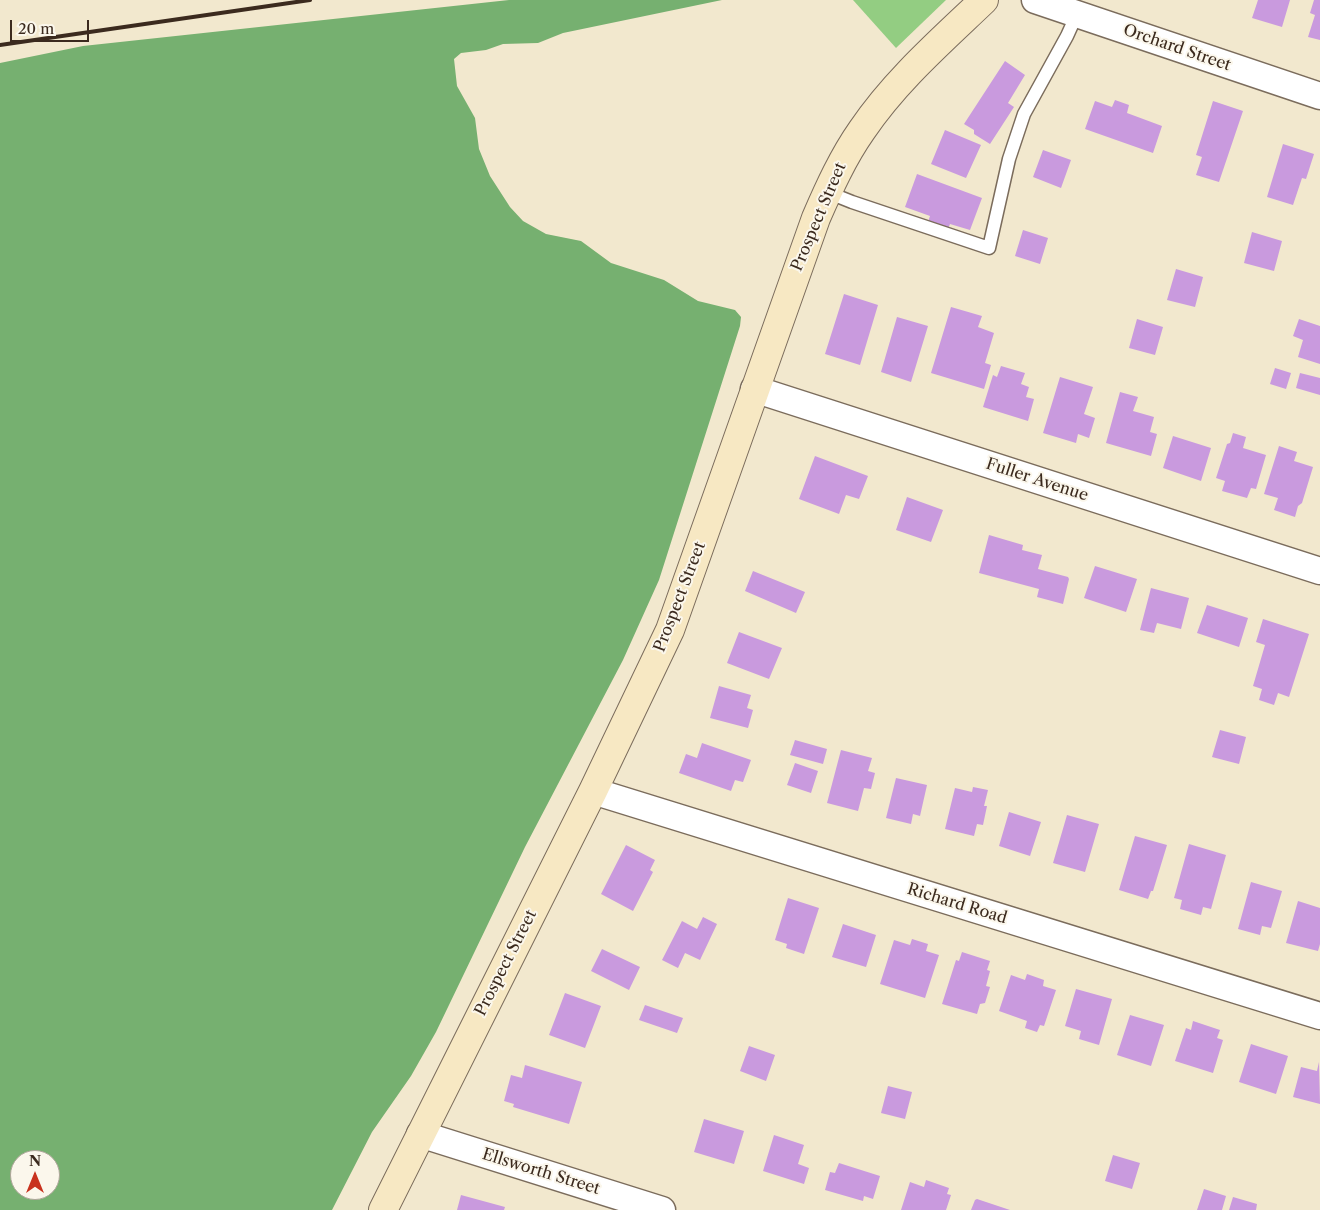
<!DOCTYPE html>
<html>
<head>
<meta charset="utf-8">
<style>
  body { margin:0 }
  #map { position:relative; width:1320px; height:1210px; overflow:hidden; background:#f2e8ce; font-family:"Libre Caslon Text",serif }
  canvas { display:block }
  .north { position:absolute; left:10px; top:1150px; width:50px; height:50px; box-sizing:border-box; background:#fbf7ec; border:1px solid #aea59a; border-radius:50%; rotate:0deg; font-size:14px; font-weight:700; line-height:20px; text-align:center; color:#3b2a1e }
  .north::after { content:''; display:block; margin:auto; width:18px; height:22px; background:#c8321e; clip-path:polygon(50% 0,100% 100%,50% 72%,0 100%) }
  .scale { position:absolute; left:10px; top:20px; width:79px; height:22px; box-sizing:border-box; border:2px solid #3b2a1e; border-top:0; padding-left:6px; font-size:15px; line-height:18px; white-space:nowrap; color:#3b2a1e; -webkit-text-stroke:4px #fbf7ec; paint-order:stroke }
</style>
</head>
<body>
<div id="map">
<canvas width="1320" height="1210"></canvas>
<div class="north">N</div>
<div class="scale">20 m</div>
</div>
<script>
const g = document.querySelector('canvas').getContext('2d');
g.lineJoin = 'round';
function fillPath(path, color) { g.fillStyle = color; g.fill(path, 'evenodd'); }
function strokePath(path, color, width, dash) { g.strokeStyle = color; g.lineWidth = width; g.lineCap = dash ? 'butt' : 'round'; g.setLineDash(dash || []); g.stroke(path); }
function write(font, color, halo, rows, align = 'center') {
  g.font = font + ' "Libre Caslon Text",serif'; g.lineWidth = 4; g.setLineDash([]); g.textBaseline = 'middle'; g.strokeStyle = halo; g.fillStyle = color; for (const [text, x, y, turn = 0] of rows) {
    g.save(); g.translate(x, y); g.rotate((+turn || 0) * Math.PI / 180); g.textAlign = isNaN(turn) ? turn : align; if (halo) g.strokeText(text, 0, 0); g.fillText(text, 0, 0); g.restore();
  }
}
fillPath(new Path2D(`
  M 853,0 L 946,0 L 896,48 Z`), '#93cd82');
fillPath(new Path2D(`
  M 509,0 L 722,0 L 563,33 L 538,43 L 503,44 L 486,50 L 461,53 L 454,59 L 457,86 L 475,118 L 479,149 L 490,176 L 510,207 L 523,221 L 546,234 L 581,241 L 611,263 L 664,280 L 698,301 L 735,310 L 741,317 L 740,326 L 659,580 L 623,660 L 525,847 L 436,1032 L 411,1076 L 372,1132 L 332,1210 L 0,1210 L 0,63 L 83,46 ZM 20,1160 L 50,1160 L 50,1190 L 20,1190 Z`), '#76b070');
fillPath(new Path2D(`
  M 1258,0 L 1290,0 L 1282,27 L 1252,18 Z
  M 1314,0 L 1320,0 L 1320,40 L 1308,37 L 1315,15 L 1310,13 Z
  M 1005,61 L 1025,75 L 1008,103 L 1014,107 L 990,144 L 974,134 L 974,130 L 964,124 Z
  M 1115,100 L 1129,105 L 1127,113 L 1162,126 L 1153,153 L 1085,129 L 1095,101 L 1112,107 Z
  M 1213,101 L 1243,111 L 1219,182 L 1196,175 L 1202,157 L 1196,155 Z
  M 945,130 L 981,145 L 966,178 L 931,164 Z
  M 1283,144 L 1314,154 L 1306,179 L 1302,178 L 1293,205 L 1267,197 Z
  M 1043,150 L 1071,160 L 1061,188 L 1033,177 Z
  M 917,174 L 982,198 L 970,230 L 950,224 L 948,229 L 928,222 L 930,216 L 905,207 Z
  M 1023,230 L 1048,238 L 1040,264 L 1015,256 Z
  M 1252,232 L 1282,241 L 1274,271 L 1244,263 Z
  M 1176,269 L 1203,277 L 1195,307 L 1167,300 Z
  M 844,294 L 878,305 L 860,365 L 825,354 Z
  M 951,307 L 982,316 L 978,327 L 994,333 L 985,363 L 991,365 L 984,389 L 931,373 Z
  M 897,317 L 928,326 L 911,382 L 881,372 Z
  M 1137,319 L 1163,327 L 1155,355 L 1129,348 Z
  M 1299,319 L 1320,326 L 1320,364 L 1298,357 L 1303,340 L 1293,336 Z
  M 1001,366 L 1025,373 L 1021,384 L 1029,387 L 1026,397 L 1034,399 L 1028,421 L 983,407 L 993,375 L 997,377 Z
  M 1275,368 L 1291,373 L 1286,389 L 1270,384 Z
  M 1300,373 L 1320,378 L 1320,395 L 1296,388 Z
  M 1060,377 L 1093,387 L 1084,414 L 1095,418 L 1089,438 L 1078,434 L 1076,443 L 1043,433 Z
  M 1120,392 L 1138,397 L 1133,411 L 1154,417 L 1150,432 L 1157,434 L 1151,456 L 1106,443 Z
  M 1233,433 L 1246,437 L 1243,448 L 1266,455 L 1256,489 L 1251,488 L 1247,498 L 1222,491 L 1225,481 L 1216,478 L 1227,444 L 1230,443 Z
  M 1173,436 L 1211,448 L 1201,481 L 1163,468 Z
  M 1279,446 L 1297,452 L 1294,461 L 1313,467 L 1302,503 L 1298,506 L 1295,517 L 1274,510 L 1278,498 L 1264,494 Z
  M 815,456 L 868,476 L 859,499 L 846,495 L 839,514 L 799,499 Z
  M 907,497 L 943,510 L 931,542 L 896,530 Z
  M 989,535 L 1023,545 L 1022,550 L 1042,555 L 1038,569 L 1068,577 L 1069,579 L 1063,604 L 1037,597 L 1039,589 L 979,573 Z
  M 1095,566 L 1137,579 L 1126,612 L 1084,598 Z
  M 753,571 L 805,592 L 796,613 L 745,591 Z
  M 1151,588 L 1189,598 L 1181,629 L 1157,623 L 1154,633 L 1140,630 Z
  M 1207,605 L 1248,618 L 1239,647 L 1197,633 Z
  M 1263,619 L 1309,634 L 1289,697 L 1278,693 L 1274,705 L 1259,700 L 1262,689 L 1253,686 L 1265,645 L 1256,642 Z
  M 739,632 L 782,648 L 769,679 L 727,663 Z
  M 719,686 L 751,695 L 747,708 L 753,710 L 748,728 L 710,718 Z
  M 1220,730 L 1246,737 L 1239,764 L 1212,757 Z
  M 795,740 L 827,749 L 823,764 L 790,755 Z
  M 702,743 L 751,760 L 743,782 L 735,780 L 731,791 L 679,773 L 686,754 L 697,758 Z
  M 841,750 L 872,758 L 868,771 L 875,773 L 871,789 L 864,788 L 858,811 L 827,803 Z
  M 795,763 L 818,771 L 811,793 L 787,785 Z
  M 896,778 L 927,785 L 920,816 L 913,814 L 911,824 L 886,818 Z
  M 973,787 L 988,790 L 984,806 L 987,806 L 983,825 L 977,824 L 974,836 L 945,829 L 955,788 L 972,792 Z
  M 1009,812 L 1041,822 L 1030,856 L 999,846 Z
  M 1067,815 L 1099,824 L 1085,872 L 1053,863 Z
  M 1135,836 L 1167,845 L 1153,891 L 1151,891 L 1148,899 L 1119,890 Z
  M 1189,844 L 1226,855 L 1211,909 L 1203,907 L 1201,915 L 1180,909 L 1182,900 L 1174,898 Z
  M 626,845 L 655,860 L 650,870 L 653,872 L 633,911 L 601,894 Z
  M 1251,882 L 1282,891 L 1271,928 L 1262,926 L 1260,935 L 1238,929 Z
  M 788,898 L 819,908 L 804,954 L 786,948 L 787,944 L 775,940 Z
  M 1298,901 L 1320,908 L 1320,944 L 1318,951 L 1286,943 Z
  M 703,917 L 717,924 L 700,960 L 685,953 L 678,968 L 662,960 L 682,921 L 697,929 Z
  M 843,924 L 876,935 L 866,967 L 832,957 Z
  M 912,939 L 928,944 L 926,951 L 939,955 L 925,998 L 880,984 L 894,940 L 910,945 Z
  M 602,949 L 640,967 L 629,990 L 591,971 Z
  M 962,952 L 990,961 L 987,970 L 990,971 L 986,986 L 990,987 L 985,1003 L 980,1004 L 977,1014 L 942,1004 L 956,960 L 959,961 Z
  M 1027,974 L 1044,980 L 1043,986 L 1056,990 L 1044,1026 L 1040,1025 L 1037,1032 L 1025,1028 L 1027,1021 L 999,1011 L 1011,975 L 1025,980 Z
  M 1076,989 L 1112,999 L 1099,1045 L 1079,1039 L 1081,1031 L 1065,1026 Z
  M 565,993 L 601,1006 L 585,1048 L 549,1035 Z
  M 645,1005 L 683,1018 L 677,1033 L 639,1020 Z
  M 1130,1015 L 1164,1025 L 1151,1066 L 1117,1055 Z
  M 1193,1021 L 1220,1030 L 1217,1038 L 1223,1040 L 1213,1073 L 1175,1061 L 1186,1028 L 1191,1030 Z
  M 1251,1044 L 1288,1056 L 1276,1094 L 1239,1082 Z
  M 749,1046 L 775,1055 L 766,1081 L 740,1071 Z
  M 1319,1062 L 1320,1104 L 1293,1097 L 1301,1067 L 1317,1071 Z
  M 525,1065 L 582,1082 L 569,1124 L 513,1107 L 514,1104 L 504,1101 L 511,1075 L 522,1078 Z
  M 888,1086 L 912,1092 L 905,1119 L 881,1113 Z
  M 704,1119 L 744,1131 L 734,1164 L 694,1152 Z
  M 774,1135 L 804,1145 L 798,1164 L 809,1168 L 804,1184 L 763,1171 Z
  M 1113,1155 L 1140,1163 L 1132,1189 L 1105,1181 Z
  M 839,1163 L 880,1176 L 873,1199 L 864,1196 L 863,1201 L 825,1190 L 830,1172 L 835,1173 Z
  M 926,1180 L 949,1188 L 947,1194 L 951,1195 L 946,1210 L 901,1210 L 910,1182 L 924,1187 Z
  M 1204,1189 L 1226,1196 L 1222,1210 L 1197,1210 Z
  M 461,1195 L 505,1207 L 504,1210 L 457,1210 Z
  M 1233,1197 L 1257,1204 L 1256,1210 L 1229,1210 Z
  M 977,1199 L 1010,1210 L 971,1210 L 975,1200 Z`), '#c99ade');
const service = new Path2D(`
  M 827,192 L 852,202 L 989,248 L 1009,159 L 1024,114 L 1067,36 L 1077,14`);
const minor = new Path2D(`
  M 1035,0 L 1320,96
  M 754,389 L 1320,571
  M 593,791 L 1320,1016
  M 420,1134 L 662,1210`);
const secondary = new Path2D(`
  M 383,1210 L 593,791 L 670,630 L 816,218 C 829,188 843,157 862,130 C 895,81 941,41 984,0`);
strokePath(service, '#7b6c5c', 15);
strokePath(minor, '#7b6c5c', 29);
strokePath(secondary, '#7b6c5c', 30);
strokePath(service, '#fff', 12);
strokePath(minor, '#fff', 26);
strokePath(secondary, '#f7e8c3', 28);
strokePath(new Path2D(`
  M 0,45 L 310,0`), '#3b2a1e', 4);
write('16px', '#3b2a1e', '#fbf7ec', [
  ["Orchard Street",1177,48,19],
  ["Prospect Street",819,217,-67],
  ["Fuller Avenue",1037,480,18],
  ["Prospect Street",680,597,-69],
  ["Richard Road",957,904,17],
  ["Prospect Street",506,963,-63],
  ["Ellsworth Street",541,1172,17]
]);
</script>
</body>
</html>
